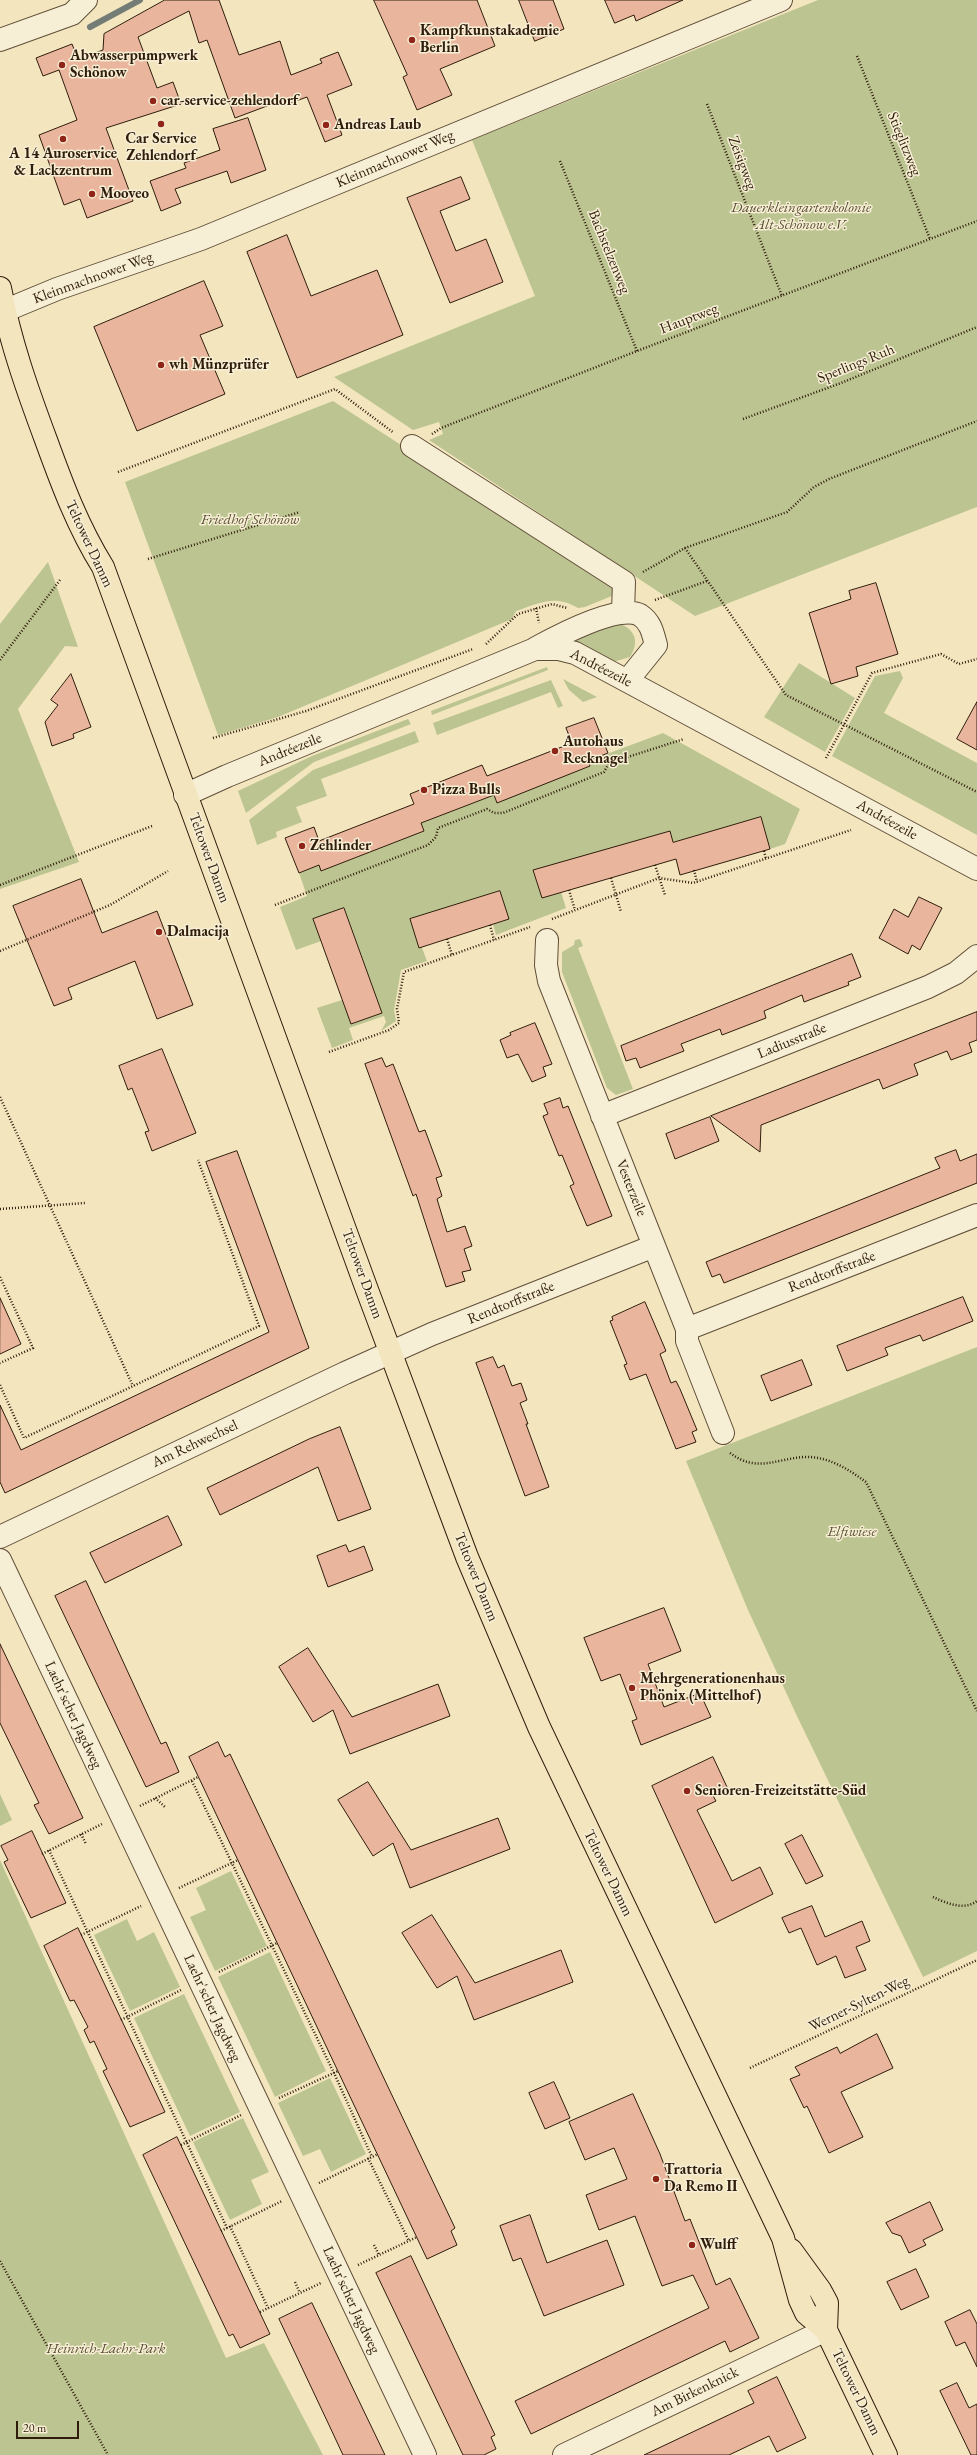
<!DOCTYPE html>
<html>
<head>
<meta charset="utf-8">
<style>
  body { margin:0 }
  #map { position:relative; width:977px; height:2455px; overflow:hidden; background:#f3e6bf; font-family:"EB Garamond",serif }
  canvas { display:block }
  .scale { position:absolute; left:16px; top:2421px; width:63px; height:18px; box-sizing:border-box; border:2px solid #2f1c0b; border-top:0; padding-left:5px; font-size:12px; line-height:14px; white-space:nowrap; color:#2f1c0b; -webkit-text-stroke:3px #f7efd5; paint-order:stroke }
</style>
</head>
<body>
<div id="map">
<canvas width="977" height="2455"></canvas>
<div class="scale">20 m</div>
</div>
<script>
const g = document.querySelector('canvas').getContext('2d');
g.lineJoin = 'round';
function fillPath(path, color) { g.fillStyle = color; g.fill(path, 'evenodd'); }
function strokePath(path, color, width, dash) { g.strokeStyle = color; g.lineWidth = width; g.lineCap = dash ? 'butt' : 'round'; g.setLineDash(dash || []); g.stroke(path); }
function write(font, color, halo, rows, align = 'center') {
  g.font = font + ' "EB Garamond",serif'; g.lineWidth = 3; g.setLineDash([]); g.textBaseline = 'middle'; g.strokeStyle = halo; g.fillStyle = color; for (const [text, x, y, turn = 0] of rows) {
    g.save(); g.translate(x, y); g.rotate((+turn || 0) * Math.PI / 180); g.textAlign = isNaN(turn) ? turn : align; if (halo) g.strokeText(text, 0, 0); g.fillText(text, 0, 0); g.restore();
  }
}
fillPath(new Path2D(`
  M 818,0 L 977,0 L 977,507 L 695,616 L 429,440 L 443,434 L 439,422 L 413,430 L 334,377 L 535,296 L 472,140 Z
  M 333,401 L 621,587 L 619,593 L 585,607 L 578,608 C 555,594 540,603 516,611 L 512,619 L 278,717 L 218,735 L 125,482 Z
  M 48,562 L 78,647 L 65,646 L 18,709 L 79,862 L 0,889 L 0,624 Z
  M 618,623 C 635,629 640,641 630,657 L 613,662 L 577,643 L 577,638 Z
  M 799,663 L 855,698 L 825,752 L 764,717 Z
  M 547,667 L 548,670 L 432,715 L 431,711 Z
  M 900,671 L 903,678 L 884,713 L 977,763 L 977,835 L 832,756 L 875,676 Z
  M 563,679 L 597,697 L 583,702 L 569,690 Z
  M 551,680 L 563,706 L 558,708 L 551,692 L 437,735 L 433,723 Z
  M 408,719 L 411,724 L 314,762 L 246,813 L 238,791 L 312,756 Z
  M 415,731 L 419,742 L 321,779 L 327,796 L 296,807 L 302,822 L 276,832 L 277,837 L 257,845 L 249,820 L 313,770 Z
  M 663,733 L 800,809 L 785,844 L 770,849 L 761,817 L 673,842 L 534,870 L 542,898 L 561,892 L 566,908 L 496,935 L 493,924 L 509,919 L 499,891 L 411,919 L 427,961 L 401,970 L 394,1010 L 396,1021 L 381,1031 L 386,1022 L 384,1016 L 349,1028 L 353,1040 L 332,1048 L 317,1008 L 342,1000 L 352,1024 L 382,1013 L 344,908 L 314,919 L 321,941 L 296,950 L 280,907 L 307,896 L 299,873 L 319,865 L 321,871 L 424,831 L 421,823 L 494,795 L 497,802 L 590,766 L 588,761 Z
  M 580,939 L 583,946 L 578,948 L 633,1089 L 616,1095 L 607,1088 L 562,972 L 562,952 L 574,945 L 575,940 Z
  M 977,1347 L 977,1951 L 923,1977 L 796,1714 L 748,1610 L 686,1461 Z
  M 0,1794 L 12,1820 L 0,1826 Z
  M 0,1860 L 226,2358 L 264,2343 L 323,2455 L 0,2455 Z
  M 231,1871 L 267,1946 L 215,1971 L 190,1917 L 206,1910 L 196,1888 Z
  M 127,1919 L 137,1941 L 154,1932 L 180,1987 L 130,2011 L 94,1935 Z
  M 270,1952 L 326,2071 L 275,2097 L 218,1977 Z
  M 184,1994 L 240,2112 L 190,2136 L 134,2018 Z
  M 330,2078 L 366,2154 L 331,2172 L 320,2149 L 303,2156 L 278,2103 Z
  M 243,2118 L 269,2172 L 251,2180 L 262,2204 L 230,2220 L 193,2142 Z`), '#bcc491');
strokePath(new Path2D(`
  M 90,27 L 140,0`), '#747c76', 6);
const building = new Path2D(`
  M 165,0 L 219,0 L 239,55 L 280,41 L 291,75 L 322,63 L 320,59 L 338,52 L 352,85 L 327,95 L 342,135 L 325,142 L 307,97 L 285,105 L 283,100 L 235,118 L 207,40 L 199,43 L 189,11 L 138,37 L 157,88 L 173,82 L 181,104 L 106,128 L 133,201 L 87,218 L 80,199 L 64,205 L 39,135 L 77,120 L 59,70 L 43,76 L 36,58 L 72,44 L 78,59 L 103,50 L 104,34 Z
  M 374,0 L 477,0 L 495,46 L 440,69 L 452,95 L 417,110 L 403,77 L 407,75 Z
  M 519,0 L 553,0 L 564,29 L 535,41 Z
  M 605,0 L 683,0 L 636,21 L 634,15 L 615,23 Z
  M 248,118 L 266,170 L 231,183 L 227,171 L 175,189 L 181,203 L 161,211 L 150,181 L 186,168 L 184,163 L 220,150 L 213,129 Z
  M 461,177 L 470,199 L 440,211 L 456,251 L 486,239 L 503,282 L 450,303 L 407,198 Z
  M 287,235 L 311,296 L 377,270 L 403,335 L 297,378 L 247,252 Z
  M 204,281 L 223,326 L 200,335 L 225,394 L 137,431 L 94,327 Z
  M 876,583 L 898,654 L 856,667 L 858,676 L 831,684 L 809,613 L 851,599 L 849,591 Z
  M 71,674 L 91,727 L 73,734 L 74,738 L 52,746 L 45,722 L 58,705 L 51,700 Z
  M 977,702 L 977,750 L 957,739 Z
  M 594,718 L 608,753 L 588,761 L 590,766 L 497,803 L 494,795 L 421,823 L 424,831 L 321,871 L 319,865 L 299,873 L 285,838 L 314,827 L 319,841 L 414,804 L 410,794 L 482,765 L 487,776 L 572,743 L 566,728 Z
  M 761,817 L 770,849 L 680,875 L 676,859 L 542,898 L 533,870 L 670,831 L 673,842 Z
  M 81,879 L 102,933 L 157,911 L 193,1005 L 157,1019 L 135,961 L 68,988 L 72,999 L 54,1006 L 13,906 Z
  M 500,891 L 509,919 L 419,948 L 410,919 Z
  M 919,897 L 942,908 L 920,950 L 912,945 L 908,954 L 879,938 L 894,909 L 908,917 Z
  M 344,908 L 382,1013 L 351,1024 L 313,919 Z
  M 852,954 L 861,977 L 848,982 L 849,985 L 804,1002 L 802,995 L 764,1011 L 766,1018 L 722,1035 L 720,1029 L 681,1044 L 684,1051 L 640,1068 L 636,1058 L 626,1061 L 621,1046 Z
  M 977,1012 L 977,1040 L 969,1043 L 972,1052 L 951,1060 L 947,1051 L 914,1064 L 918,1075 L 905,1080 L 883,1089 L 879,1079 L 761,1125 L 760,1152 L 711,1116 Z
  M 535,1023 L 552,1064 L 543,1067 L 546,1076 L 532,1082 L 518,1054 L 507,1058 L 500,1040 L 511,1035 L 510,1033 Z
  M 162,1049 L 196,1133 L 152,1151 L 145,1132 L 149,1131 L 132,1088 L 128,1090 L 119,1066 Z
  M 382,1058 L 386,1067 L 393,1064 L 419,1132 L 425,1130 L 442,1176 L 436,1178 L 442,1196 L 437,1199 L 447,1232 L 465,1226 L 472,1246 L 464,1249 L 471,1270 L 462,1272 L 465,1281 L 446,1287 L 416,1194 L 413,1196 L 365,1064 Z
  M 560,1098 L 563,1108 L 568,1106 L 612,1216 L 587,1226 L 570,1186 L 574,1184 L 562,1155 L 559,1156 L 543,1116 L 548,1114 L 544,1104 Z
  M 710,1117 L 719,1141 L 675,1159 L 666,1134 Z
  M 956,1150 L 960,1161 L 977,1154 L 977,1183 L 724,1283 L 720,1274 L 712,1277 L 706,1262 L 940,1168 L 935,1158 Z
  M 237,1151 L 309,1348 L 5,1493 L 0,1482 L 0,1405 L 21,1450 L 269,1332 L 206,1162 Z
  M 963,1297 L 973,1321 L 923,1341 L 920,1335 L 885,1348 L 888,1355 L 847,1371 L 837,1346 Z
  M 0,1298 L 21,1344 L 0,1354 Z
  M 645,1302 L 666,1351 L 660,1354 L 671,1383 L 676,1381 L 680,1389 L 697,1430 L 692,1432 L 696,1442 L 676,1449 L 646,1374 L 630,1380 L 624,1365 L 627,1364 L 610,1321 L 613,1320 L 612,1317 Z
  M 493,1357 L 498,1368 L 504,1365 L 512,1386 L 521,1383 L 527,1400 L 520,1403 L 528,1424 L 526,1424 L 549,1487 L 525,1496 L 476,1363 Z
  M 802,1360 L 812,1385 L 771,1401 L 761,1376 Z
  M 340,1427 L 371,1509 L 338,1521 L 318,1467 L 220,1515 L 207,1488 L 309,1439 Z
  M 168,1516 L 182,1545 L 105,1583 L 90,1553 Z
  M 346,1545 L 349,1552 L 364,1546 L 373,1570 L 328,1587 L 317,1556 Z
  M 86,1581 L 161,1744 L 166,1742 L 179,1772 L 146,1787 L 55,1596 Z
  M 664,1608 L 681,1651 L 648,1664 L 664,1707 L 700,1693 L 711,1717 L 641,1745 L 632,1721 L 637,1719 L 620,1674 L 601,1681 L 584,1638 Z
  M 0,1644 L 83,1818 L 49,1834 L 34,1805 L 39,1803 L 0,1723 Z
  M 308,1648 L 352,1717 L 438,1684 L 450,1716 L 350,1754 L 333,1710 L 313,1722 L 279,1667 Z
  M 218,1742 L 225,1757 L 230,1754 L 455,2228 L 451,2231 L 457,2245 L 427,2259 L 189,1757 Z
  M 713,1757 L 727,1787 L 712,1794 L 716,1801 L 697,1810 L 732,1881 L 760,1867 L 773,1894 L 715,1923 L 652,1786 Z
  M 368,1782 L 411,1850 L 498,1818 L 510,1849 L 410,1888 L 393,1843 L 373,1856 L 338,1800 Z
  M 32,1831 L 66,1903 L 31,1918 L 4,1862 L 8,1860 L 1,1846 Z
  M 802,1835 L 823,1876 L 806,1884 L 785,1844 Z
  M 812,1906 L 825,1937 L 862,1921 L 870,1941 L 856,1947 L 866,1970 L 845,1978 L 836,1956 L 817,1965 L 801,1928 L 789,1933 L 782,1918 Z
  M 432,1915 L 475,1983 L 561,1950 L 573,1982 L 474,2020 L 457,1976 L 437,1988 L 402,1933 Z
  M 78,1928 L 165,2112 L 130,2127 L 103,2071 L 107,2069 L 94,2041 L 90,2043 L 84,2030 L 88,2027 L 74,2000 L 70,2001 L 44,1946 Z
  M 877,2034 L 893,2068 L 841,2092 L 863,2137 L 829,2153 L 807,2106 L 804,2108 L 790,2079 L 800,2075 L 795,2067 L 837,2047 L 840,2053 Z
  M 554,2082 L 570,2118 L 545,2129 L 529,2093 Z
  M 633,2094 L 660,2154 L 685,2221 L 690,2219 L 716,2285 L 730,2278 L 759,2338 L 730,2352 L 725,2341 L 531,2434 L 515,2401 L 709,2308 L 693,2275 L 662,2286 L 635,2216 L 599,2230 L 586,2195 L 627,2179 L 614,2148 L 585,2160 L 569,2122 Z
  M 177,2137 L 270,2334 L 240,2348 L 233,2334 L 229,2336 L 143,2155 Z
  M 930,2202 L 943,2230 L 923,2240 L 926,2245 L 909,2253 L 901,2236 L 892,2233 L 886,2223 Z
  M 530,2215 L 547,2263 L 607,2240 L 624,2285 L 544,2316 L 521,2258 L 513,2261 L 500,2226 Z
  M 411,2256 L 495,2435 L 491,2437 L 496,2449 L 484,2455 L 463,2455 L 376,2273 Z
  M 916,2269 L 929,2297 L 901,2310 L 887,2282 Z
  M 312,2303 L 359,2401 L 385,2455 L 343,2455 L 329,2425 L 279,2319 Z
  M 970,2310 L 977,2324 L 977,2367 L 965,2342 L 956,2346 L 945,2322 Z
  M 777,2377 L 806,2438 L 777,2452 L 769,2436 L 729,2455 L 644,2455 L 754,2403 L 748,2391 Z
  M 957,2383 L 969,2408 L 977,2404 L 977,2455 L 971,2455 L 940,2391 Z`);
fillPath(building, '#e9b69d');
strokePath(building, '#2f1c0b', 1);
const minor = new Path2D(`
  M 0,40 L 72,14 L 86,0
  M 4,311 L 57,289 L 201,239 L 781,0
  M 412,446 L 624,582 L 623,612
  M 536,648 C 556,637 619,603 640,615 C 651,622 653,634 656,645 L 627,681
  M 185,795 L 227,776 L 535,649 L 559,649 L 575,653 L 977,869
  M 547,940 L 546,965 L 549,981 L 687,1329 L 687,1341 L 723,1433
  M 602,1116 L 928,987 L 956,973 L 977,956
  M 687,1329 L 977,1215
  M 0,1537 L 345,1373 L 432,1334 L 654,1246
  M 0,1560 L 425,2455
  M 564,2455 L 826,2330`);
const major = new Path2D(`
  M 0,288 C 10,341 27,389 46,440 C 62,484 78,527 103,567 L 366,1287 L 467,1557 L 539,1727 L 783,2238 L 800,2300 L 806,2313 L 826,2330 L 886,2455
  M 791,2250 L 820,2290 L 827,2303 L 826,2330`);
strokePath(minor, '#604e38', 24);
strokePath(major, '#2f1c0b', 24);
strokePath(new Path2D(`
  M 857,56 L 930,239
  M 707,104 L 782,296
  M 560,161 L 637,351
  M 743,419 L 841,383 L 977,327
  M 432,434 L 441,428 L 637,351 L 977,221
  M 118,472 L 335,389 L 394,433
  M 685,548 L 786,695 L 977,792
  M 148,559 L 300,512
  M 643,572 L 685,548 L 787,512 L 814,487 L 829,479 L 977,421
  M 655,600 L 707,581
  M 536,608 L 539,623
  M 486,644 L 518,614 L 552,604 L 567,608
  M 0,660 L 60,580
  M 213,738 L 306,711 L 473,649
  M 826,758 L 872,673 L 941,654 L 959,664 L 977,659
  M 764,851 L 766,859
  M 655,865 L 665,895
  M 694,870 L 697,882
  M 611,878 L 621,912
  M 0,885 L 152,826
  M 569,890 L 575,910
  M 275,905 L 428,845 L 436,837 L 438,828 L 487,809 L 494,813 L 503,813 L 604,772 L 609,763 L 684,739
  M 552,919 L 659,878 L 693,883 L 851,830
  M 490,925 L 494,940
  M 447,939 L 452,955
  M 0,951 L 110,905 L 168,871
  M 329,1052 L 389,1030 L 399,1023 L 397,1009 L 404,972 L 530,927
  M 0,1097 L 133,1386
  M 0,1209 L 85,1203
  M 0,1277 L 33,1348 L 0,1363
  M 0,1385 L 24,1438 L 259,1326 L 198,1160
  M 730,1453 C 757,1473 775,1459 804,1457 C 828,1456 848,1469 866,1482 L 977,1711
  M 192,1781 L 334,2073 L 372,2157
  M 155,1798 L 165,1807
  M 140,1806 L 198,1777
  M 81,1834 L 86,1844
  M 49,1850 L 227,2228
  M 42,1854 L 102,1824
  M 179,1888 L 238,1860
  M 933,1897 C 946,1903 964,1911 977,1901
  M 81,1935 L 141,1906
  M 219,1972 L 277,1943
  M 121,2020 L 181,1990
  M 750,2068 L 977,1960
  M 279,2098 L 338,2071
  M 181,2145 L 241,2115
  M 368,2158 L 409,2241
  M 319,2183 L 378,2154
  M 230,2226 L 268,2308
  M 221,2231 L 282,2201
  M 374,2245 L 379,2255
  M 0,2261 L 108,2455
  M 358,2265 L 417,2237
  M 295,2282 L 300,2293
  M 260,2312 L 321,2283`), '#2f1c0b', 2.5, [1, 2]);
strokePath(minor, '#f7efd5', 22);
strokePath(major, '#f3e6bf', 22);
for (const [x, y, r, color] of [
  [412,40,4,"#8f2418"],
  [62,65,4,"#8f2418"],
  [153,101,4,"#8f2418"],
  [161,124,4,"#8f2418"],
  [326,125,4,"#8f2418"],
  [63,139,4,"#8f2418"],
  [92,194,4,"#8f2418"],
  [161,365,4,"#8f2418"],
  [555,751,4,"#8f2418"],
  [424,790,4,"#8f2418"],
  [302,846,4,"#8f2418"],
  [159,932,4,"#8f2418"],
  [632,1688,4,"#8f2418"],
  [687,1791,4,"#8f2418"],
  [656,2179,4,"#8f2418"],
  [692,2245,4,"#8f2418"]
]) { const dot = new Path2D(); dot.arc(x, y, r, 0, 2 * Math.PI); g.fillStyle = color; g.fill(dot); strokePath(dot, '#f7efd5', 1.5); }
write('bold 15px', '#2f1c0b', '#f7efd5', [
  ["Kampfkunstakademie",420,31],
  ["Berlin",420,48],
  ["Abwasserpumpwerk",70,56],
  ["Schönow",70,73],
  ["car-service-zehlendorf",161,101],
  ["Andreas Laub",334,125],
  ["Car Service",161,139,"center"],
  ["Zehlendorf",161,156,"center"],
  ["A 14 Auroservice",63,154,"center"],
  ["& Lackzentrum",63,171,"center"],
  ["Mooveo",100,194],
  ["wh Münzprüfer",169,365],
  ["Autohaus",563,742],
  ["Recknagel",563,759],
  ["Pizza Bulls",432,790],
  ["Zehlinder",310,846],
  ["Dalmacija",167,932],
  ["Mehrgenerationenhaus",640,1679],
  ["Phönix (Mittelhof)",640,1696],
  ["Senioren-Freizeitstätte-Süd",695,1791],
  ["Trattoria",664,2170],
  ["Da Remo II",664,2187],
  ["Wulff",700,2245]
], 'left');
write('15px', '#2f1c0b', '#f7efd5', [
  ["Stieglitzweg",904,144,68],
  ["Kleinmachnower Weg",395,159,-23],
  ["Zeisigweg",742,163,69],
  ["Bachstelzenweg",609,252,68],
  ["Kleinmachnower Weg",93,278,-20],
  ["Hauptweg",689,319,-21],
  ["Sperlings Ruh",856,364,-22],
  ["Teltower Damm",89,544,65],
  ["Andréezeile",601,668,27],
  ["Andréezeile",290,750,-22],
  ["Andréezeile",887,820,29],
  ["Teltower Damm",209,858,70],
  ["Ladiusstraße",792,1041,-22],
  ["Vesterzeile",631,1188,68],
  ["Rendtorffstraße",832,1272,-21],
  ["Teltower Damm",362,1274,70],
  ["Rendtorffstraße",511,1303,-22],
  ["Am Rehwechsel",195,1444,-25],
  ["Teltower Damm",476,1577,68],
  ["Laehr'scher Jagdweg",73,1715,65],
  ["Teltower Damm",608,1873,64],
  ["Werner-Sylten-Weg",859,2004,-26],
  ["Laehr'scher Jagdweg",212,2008,65],
  ["Laehr'scher Jagdweg",351,2300,65],
  ["Am Birkenknick",695,2392,-26],
  ["Teltower Damm",856,2392,64]
]);
write('italic 15px', '#594e33', '#f7efd5', [
  ["Dauerkleingartenkolonie",801,208],
  ["Alt-Schönow e.V.",801,225],
  ["Friedhof Schönow",250,520],
  ["Elfiwiese",852,1532],
  ["Heinrich-Laehr-Park",106,2349]
]);
</script>
</body>
</html>
